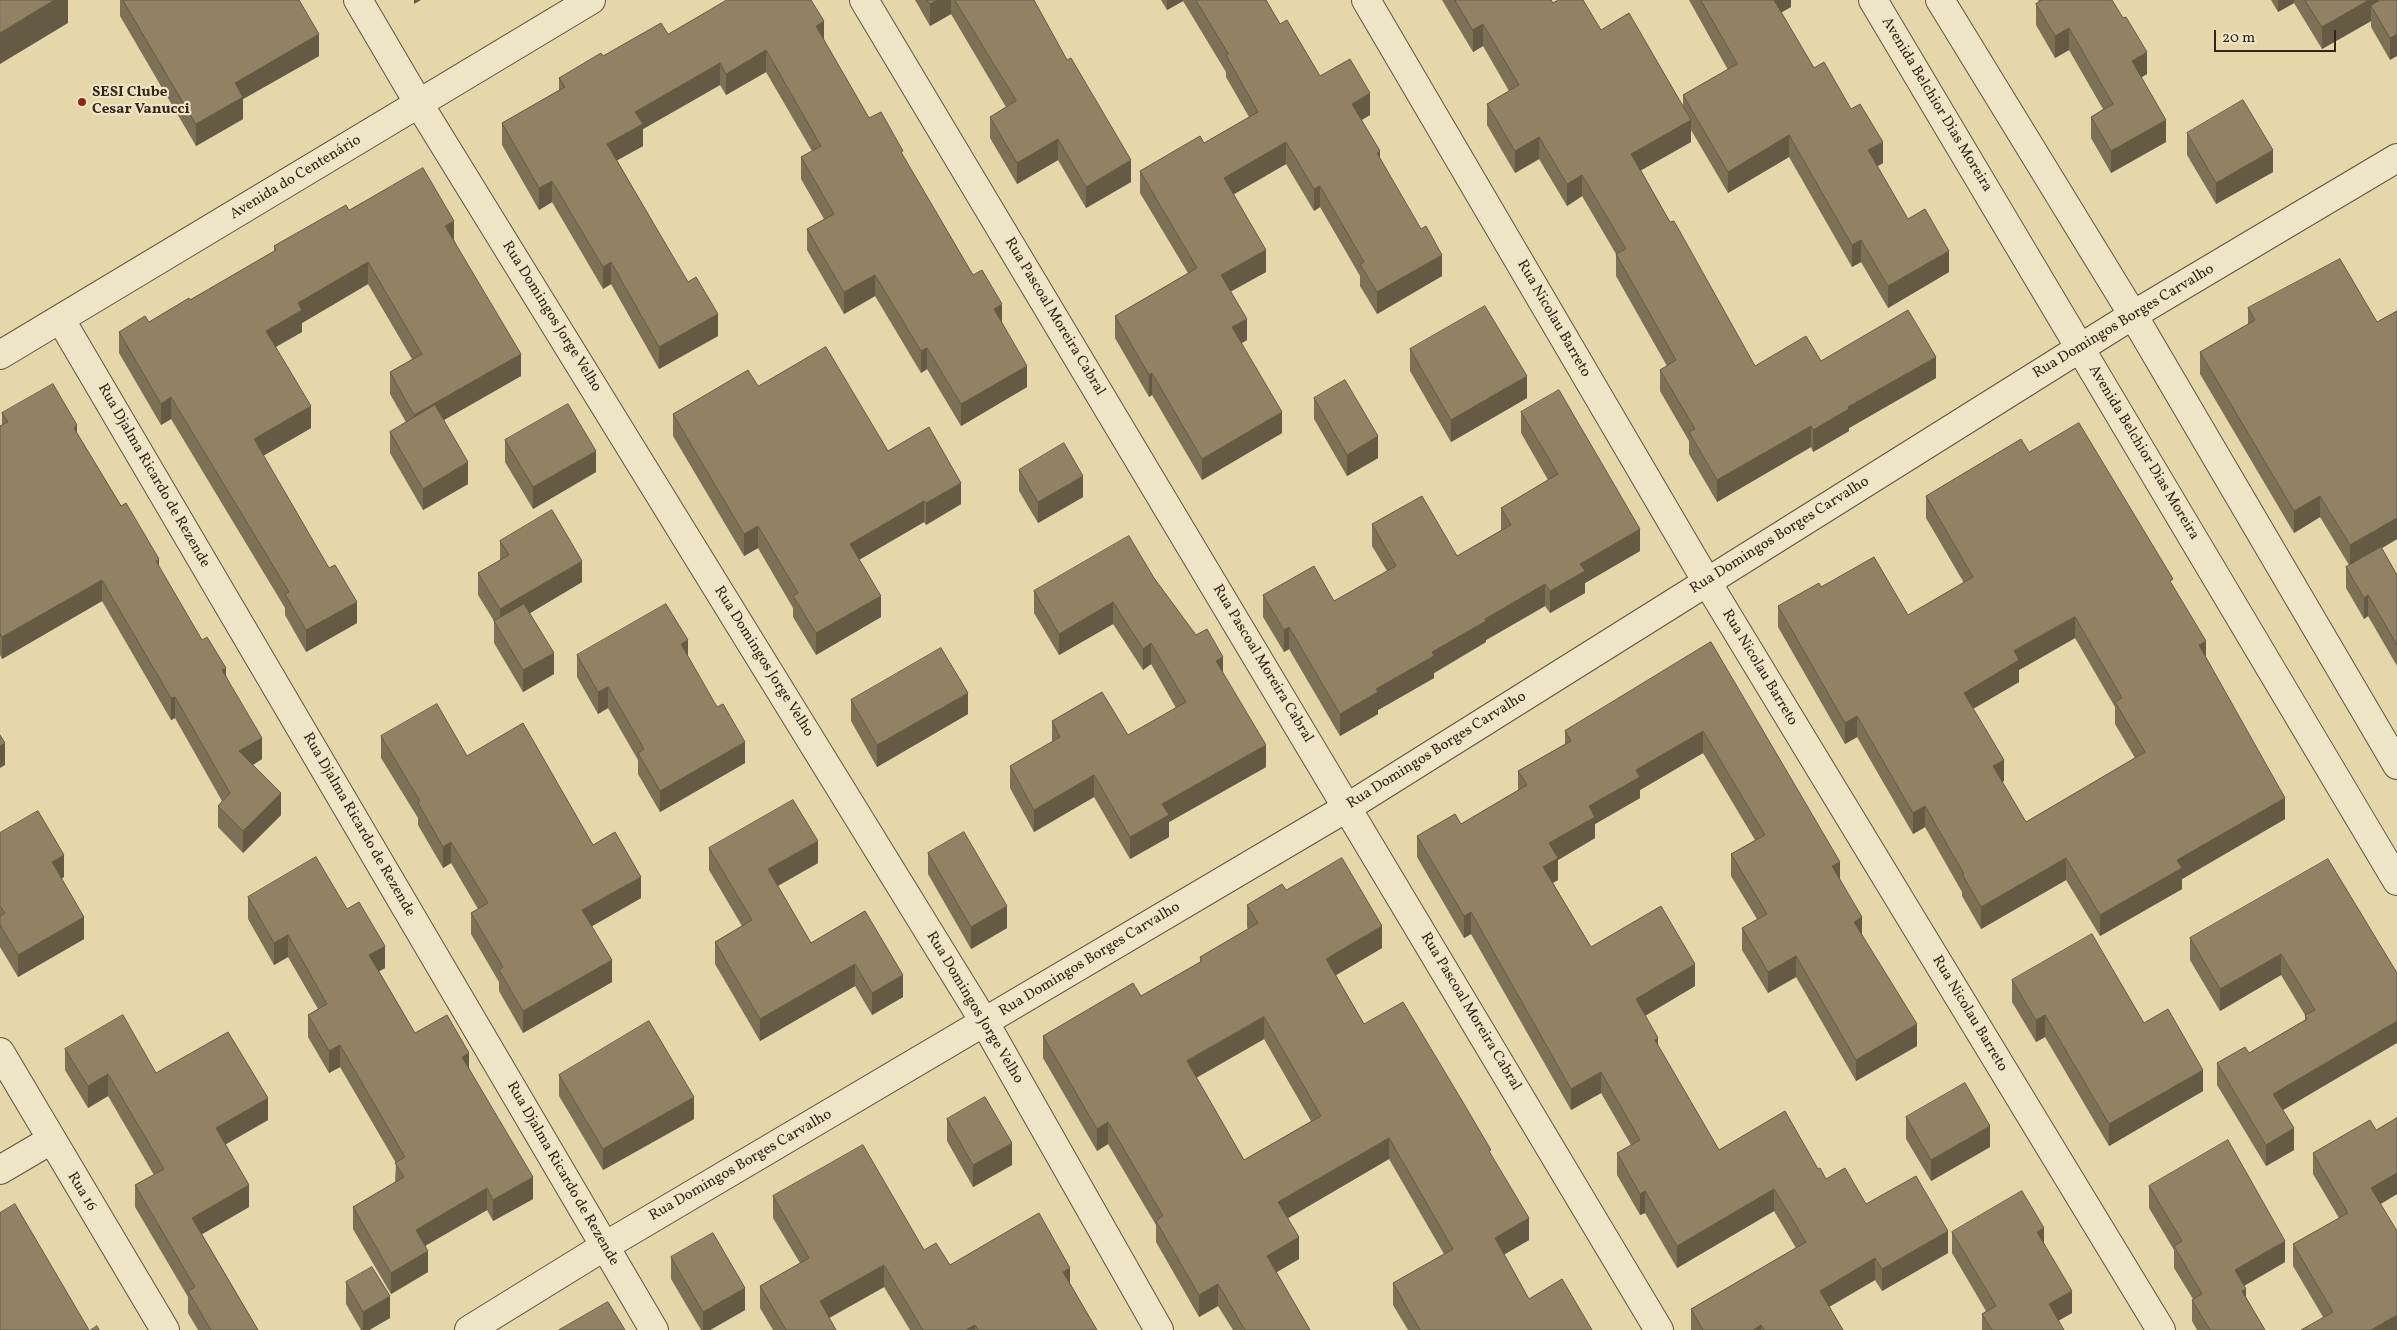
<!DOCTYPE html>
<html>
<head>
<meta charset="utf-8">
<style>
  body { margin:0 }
  #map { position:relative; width:2397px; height:1330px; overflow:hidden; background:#e5d7a9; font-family:Vollkorn,serif }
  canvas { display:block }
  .scale { position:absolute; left:2214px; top:30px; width:122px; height:22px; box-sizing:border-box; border:2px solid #342518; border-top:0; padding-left:6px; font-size:15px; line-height:18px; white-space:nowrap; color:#342518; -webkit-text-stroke:4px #eee5c7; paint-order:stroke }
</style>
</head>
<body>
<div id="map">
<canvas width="2397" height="1330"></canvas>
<div class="scale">20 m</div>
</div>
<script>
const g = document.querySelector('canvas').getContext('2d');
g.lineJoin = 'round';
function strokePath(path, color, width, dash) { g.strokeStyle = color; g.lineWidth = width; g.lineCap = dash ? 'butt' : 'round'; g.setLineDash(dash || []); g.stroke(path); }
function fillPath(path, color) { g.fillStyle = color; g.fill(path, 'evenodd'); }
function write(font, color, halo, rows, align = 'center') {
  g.font = font + ' Vollkorn,serif'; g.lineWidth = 4.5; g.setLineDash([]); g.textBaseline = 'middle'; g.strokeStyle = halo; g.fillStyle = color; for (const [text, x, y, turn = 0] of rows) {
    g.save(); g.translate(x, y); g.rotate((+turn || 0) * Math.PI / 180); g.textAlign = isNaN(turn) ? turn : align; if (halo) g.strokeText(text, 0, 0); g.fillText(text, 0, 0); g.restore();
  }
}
const minor = new Path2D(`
  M 358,0 L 419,104 L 985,1023 L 1159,1330
  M 864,0 L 1659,1330
  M 1366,0 L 1707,582 L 2161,1330
  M 1873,0 L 2397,881
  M 1940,0 L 2133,315 L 2397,765
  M 61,320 L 654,1330
  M 0,1052 L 165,1330
  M 0,1170 L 51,1140
  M 469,1330 L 605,1246 L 1348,807 L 2133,315 L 2397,158`);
const tertiary = new Path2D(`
  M 0,355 L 591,0`);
strokePath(minor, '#60523c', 30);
strokePath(tertiary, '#60523c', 30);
strokePath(minor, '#eee5c7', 28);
strokePath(tertiary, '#eee5c7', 28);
fillPath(new Path2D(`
  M 120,0 L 299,0 L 319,56 L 243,99 L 243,119 L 196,146 L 120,16 Z
  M 915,0 L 1034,0 L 1131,182 L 1086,208 L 1058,160 L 1017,184 L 990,138 L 990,117 L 1006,107 L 951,14 L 930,26 Z
  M 1161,0 L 1266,0 L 1280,24 L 1320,76 L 1370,115 L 1361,120 L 1380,158 L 1442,276 L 1377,314 L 1360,286 L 1360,276 L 1320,207 L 1314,211 L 1286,164 L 1234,194 L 1266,272 L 1231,291 L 1247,340 L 1241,343 L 1282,433 L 1202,480 L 1152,395 L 1149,397 L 1115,338 L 1115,316 L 1188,273 L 1140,193 L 1140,171 L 1204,143 L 1249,117 L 1226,77 L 1226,72 L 1183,1 L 1167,10 Z
  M 1442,0 L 1551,0 L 1553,3 L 1601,30 L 1683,107 L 1683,95 L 1728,70 L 1689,0 L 1791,0 L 1791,7 L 1781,12 L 1814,68 L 1883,163 L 1877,166 L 1908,219 L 1949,272 L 1888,308 L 1861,262 L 1852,267 L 1789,157 L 1728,193 L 1691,130 L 1691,142 L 1641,170 L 1670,222 L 1755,366 L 1821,361 L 1936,378 L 1849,428 L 1849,431 L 1813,452 L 1811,447 L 1717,502 L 1689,454 L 1689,441 L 1660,391 L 1660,370 L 1667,366 L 1616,276 L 1616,254 L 1582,196 L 1567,206 L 1539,159 L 1515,173 L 1487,125 L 1487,104 L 1509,91 L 1483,46 L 1473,52 Z
  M 2038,0 L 2112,0 L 2147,74 L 2141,77 L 2166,142 L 2111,173 L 2091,138 L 2091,117 L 2103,109 L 2069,50 L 2055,58 L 2036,25 L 2036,4 L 2039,2 Z
  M 2271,0 L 2397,0 L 2390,60 L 2371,27 L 2371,21 L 2322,49 L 2294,3 L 2278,12 Z
  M 668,34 L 824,40 L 869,118 L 903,156 L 973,275 L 1002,323 L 1027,387 L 961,426 L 927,369 L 921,373 L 875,296 L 844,314 L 807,250 L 807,229 L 824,219 L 801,179 L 801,157 L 812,151 L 766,72 L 726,95 L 720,85 L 643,129 L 643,146 L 617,160 L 718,336 L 659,369 L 611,284 L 603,289 L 552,202 L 539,210 L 502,145 L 502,123 L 559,90 L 559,78 L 603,56 Z
  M 2187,133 L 2273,172 L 2216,204 L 2187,155 Z
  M 349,210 L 454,240 L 521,376 L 444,420 L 468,484 L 423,510 L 390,453 L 390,432 L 406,422 L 390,394 L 390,372 L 412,359 L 368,284 L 302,323 L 302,332 L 276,347 L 311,428 L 263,456 L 357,623 L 306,652 L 285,615 L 285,608 L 171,419 L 161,425 L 119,353 L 119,332 L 149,322 L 190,300 L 274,252 L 274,246 Z
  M 2248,308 L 2377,322 L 2397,311 L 2397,539 L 2382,548 L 2397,575 L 2397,666 L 2368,616 L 2364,619 L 2346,588 L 2346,567 L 2349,565 L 2320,517 L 2294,533 L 2200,374 L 2200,352 L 2248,324 Z
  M 1410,349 L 1527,398 L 1451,442 L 1410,371 Z
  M 758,386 L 888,451 L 961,504 L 926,525 L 924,522 L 859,560 L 881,617 L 816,655 L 793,617 L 793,608 L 758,548 L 744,556 L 673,436 L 673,414 Z
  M 1314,398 L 1378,458 L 1347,476 L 1314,419 Z
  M 1521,412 L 1640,551 L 1585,583 L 1585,593 L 1550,613 L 1545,606 L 1486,640 L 1486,642 L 1434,673 L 1434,678 L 1378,710 L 1378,714 L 1340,736 L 1289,649 L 1284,652 L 1263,617 L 1263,595 L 1334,601 L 1387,571 L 1372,546 L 1372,524 L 1457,556 L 1501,530 L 1501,508 L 1548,480 L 1521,433 Z
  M 2,413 L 77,434 L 159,567 L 202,640 L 226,675 L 262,759 L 253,765 L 281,815 L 243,853 L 218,827 L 218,806 L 222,801 L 175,718 L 171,720 L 102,601 L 2,659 L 0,655 L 0,426 L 2,425 Z
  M 505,440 L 596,472 L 533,509 L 505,462 Z
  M 2029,452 L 2173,586 L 2206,657 L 2285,819 L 2182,879 L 2182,889 L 2100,936 L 2066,880 L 1981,929 L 1962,896 L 1962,892 L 1925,827 L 1913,834 L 1857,737 L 1845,744 L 1778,627 L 1778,606 L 1821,587 L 1908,615 L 1964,583 L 1926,518 L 1926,496 ZM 2075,638 L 2115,707 L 2115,724 L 2135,758 L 2026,822 L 2002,782 L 2004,781 L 1973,709 L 2019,682 L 2019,670 Z
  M 1019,470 L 1083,497 L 1038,523 L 1019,491 Z
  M 500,541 L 582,582 L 530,613 L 554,674 L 523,692 L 494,643 L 494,621 L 478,595 L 478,573 L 500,560 Z
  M 1154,578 L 1223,673 L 1266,767 L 1169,822 L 1169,837 L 1130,859 L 1094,797 L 1034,832 L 1010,788 L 1010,766 L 1052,742 L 1052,721 L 1128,735 L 1176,708 L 1151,664 L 1143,670 L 1113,624 L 1059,655 L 1034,613 L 1034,591 Z
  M 1711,642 L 1840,879 L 1862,935 L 1917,1046 L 1856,1081 L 1796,977 L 1768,993 L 1742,950 L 1742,928 L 1757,919 L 1731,876 L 1731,854 L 1755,840 L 1703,753 L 1640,790 L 1640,798 L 1595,824 L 1595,838 L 1558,860 L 1558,880 L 1553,883 L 1591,947 L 1695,986 L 1645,1016 L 1658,1046 L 1719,1150 L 1818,1169 L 1826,1179 L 1866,1204 L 1948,1253 L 1882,1291 L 1875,1280 L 1829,1307 L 1843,1330 L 1691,1330 L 1691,1309 L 1796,1248 L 1774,1211 L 1677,1268 L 1645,1213 L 1640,1215 L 1617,1175 L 1617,1153 L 1631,1145 L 1601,1093 L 1571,1110 L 1471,934 L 1464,938 L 1417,857 L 1417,836 L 1461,824 L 1518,790 L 1518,771 L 1565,744 L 1565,731 Z
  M 577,655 L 688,657 L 745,763 L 660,812 L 638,774 L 638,760 L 608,708 L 598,714 L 577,677 Z
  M 851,700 L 968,714 L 877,767 L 851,721 Z
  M 381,736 L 467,756 L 593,845 L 641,898 L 592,926 L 612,982 L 523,1033 L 499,991 L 499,982 L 471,934 L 471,913 L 478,909 L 451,863 L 443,868 L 418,825 L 418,818 L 381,758 Z
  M 0,833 L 64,877 L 61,879 L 84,939 L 18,977 L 0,947 Z
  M 709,848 L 818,863 L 778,886 L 811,943 L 865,911 L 903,997 L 872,1015 L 855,986 L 760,1041 L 715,964 L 715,942 L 742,926 L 709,870 Z
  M 928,853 L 1007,928 L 971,949 L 928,874 Z
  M 1286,890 L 1382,948 L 1336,975 L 1364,1024 L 1491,1155 L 1529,1240 L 1504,1254 L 1529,1299 L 1592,1330 L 1408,1330 L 1393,1305 L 1393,1283 L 1444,1254 L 1389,1159 L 1288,1218 L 1299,1259 L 1276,1272 L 1310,1330 L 1233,1330 L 1218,1306 L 1199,1317 L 1156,1242 L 1156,1225 L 1108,1144 L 1097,1151 L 1043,1058 L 1043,1036 L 1141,996 L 1200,962 L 1200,957 L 1248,929 L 1247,927 L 1247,905 ZM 1264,1039 L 1311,1121 L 1244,1160 L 1196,1078 Z
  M 248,897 L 347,909 L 385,968 L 379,971 L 415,1033 L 469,1068 L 533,1199 L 493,1221 L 487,1210 L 425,1246 L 428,1272 L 391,1294 L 353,1229 L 353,1207 L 395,1182 L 396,1163 L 340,1067 L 329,1073 L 308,1037 L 308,1015 L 318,1009 L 288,957 L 274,965 L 248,919 Z
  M 2190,938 L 2397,973 L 2282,1110 L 2294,1150 L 2266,1166 L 2217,1085 L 2217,1063 L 2249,1053 L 2305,1020 L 2305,1015 L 2281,975 L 2220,1011 L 2190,960 Z
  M 2012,980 L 2203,1091 L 2109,1146 L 2045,1037 L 2036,1042 L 2012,1002 Z
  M 65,1049 L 156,1073 L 268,1120 L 225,1144 L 249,1207 L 202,1234 L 258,1330 L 198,1330 L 188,1313 L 188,1297 L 135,1207 L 135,1185 L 154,1175 L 108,1096 L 88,1108 L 65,1070 Z
  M 559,1075 L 694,1119 L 603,1170 L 559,1096 Z
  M 1906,1117 L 1990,1147 L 1931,1181 L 1906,1139 Z
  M 2397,1118 L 2397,1194 L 2381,1204 L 2397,1330 L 2323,1317 L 2293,1266 L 2293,1244 L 2339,1218 L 2313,1174 L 2313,1153 L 2376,1130 Z
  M 947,1119 L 1012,1165 L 973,1187 L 947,1141 Z
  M 2149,1186 L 2285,1262 L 2244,1286 L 2246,1297 L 2265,1330 L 2197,1330 L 2192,1321 L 2192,1300 L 2193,1299 L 2174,1268 L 2174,1250 L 2149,1208 Z
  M 773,1196 L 924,1250 L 950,1265 L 1070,1283 L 1097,1330 L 910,1330 L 884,1287 L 829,1318 L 836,1330 L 773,1330 L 760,1308 L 760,1286 L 800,1263 L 773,1218 Z
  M 1952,1232 L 2044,1243 L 2072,1313 L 2058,1321 L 2064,1330 L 1982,1330 L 1982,1314 L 1986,1311 L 1952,1253 Z
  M 671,1257 L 745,1310 L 710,1330 L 701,1330 L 671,1279 Z
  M 346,1282 L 390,1318 L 369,1330 L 361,1330 L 346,1304 Z`), '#7c7055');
fillPath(new Path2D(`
  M 54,0 L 68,0 L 68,23 L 0,64 L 0,33 Z
  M 414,0 L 421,0 L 414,4 Z
  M 937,0 L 951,0 L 951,14 L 930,26 L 930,4 Z
  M 1167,0 L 1183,0 L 1183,1 L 1167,10 Z
  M 1772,0 L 1791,0 L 1791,7 L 1772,18 Z
  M 2278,0 L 2294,0 L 2294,3 L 2278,12 Z
  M 2369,0 L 2381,0 L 2371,6 L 2371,21 L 2322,49 L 2322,27 Z
  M 824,21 L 824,43 L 816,26 Z
  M 1483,24 L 1483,46 L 1473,52 L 1473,30 Z
  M 2069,28 L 2069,50 L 2055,58 L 2055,36 Z
  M 319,34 L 319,56 L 243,99 L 243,119 L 196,146 L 196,124 L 235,83 Z
  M 2397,34 L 2397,56 L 2390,60 L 2390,38 Z
  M 766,50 L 766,72 L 726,95 L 726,74 Z
  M 2147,52 L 2147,74 L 2132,83 L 2132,61 Z
  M 720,63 L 720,85 L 643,129 L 643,146 L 607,166 L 607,144 L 635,112 Z
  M 1370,93 L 1370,115 L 1352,126 L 1352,104 Z
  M 1691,120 L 1691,142 L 1631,176 L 1631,154 Z
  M 2166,120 L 2166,142 L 2111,173 L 2111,151 Z
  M 1789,135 L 1789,157 L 1728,193 L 1728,172 Z
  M 1539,137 L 1539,159 L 1515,173 L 1515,151 Z
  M 1058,139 L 1058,160 L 1017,184 L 1017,163 Z
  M 1286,142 L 1286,164 L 1224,200 L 1224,178 Z
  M 1883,142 L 1883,163 L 1868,172 L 1868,150 Z
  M 2273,150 L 2273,172 L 2216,204 L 2216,183 Z
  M 1380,151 L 1380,173 L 1377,153 Z
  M 1131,160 L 1131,182 L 1086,208 L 1086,187 Z
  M 1582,175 L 1582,196 L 1567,206 L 1567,184 Z
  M 552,181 L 552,202 L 539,210 L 539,188 Z
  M 1320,186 L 1320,207 L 1314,211 L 1314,189 Z
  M 454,221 L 454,243 L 445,226 Z
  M 1861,240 L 1861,262 L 1852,267 L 1852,245 Z
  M 1266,250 L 1266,272 L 1221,297 L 1221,275 Z
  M 1949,251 L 1949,272 L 1888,308 L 1888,286 Z
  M 1442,255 L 1442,276 L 1377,314 L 1377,292 Z
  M 368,262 L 368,284 L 302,323 L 302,332 L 266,352 L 266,331 L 298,303 Z
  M 611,262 L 611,284 L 603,289 L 603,267 Z
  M 875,275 L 875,296 L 844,314 L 844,292 Z
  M 1002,304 L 1002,326 L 994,309 Z
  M 718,314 L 718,336 L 659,369 L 659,347 Z
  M 1247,319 L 1247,340 L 1232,349 L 1232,327 Z
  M 927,348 L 927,369 L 921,373 L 921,351 Z
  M 521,354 L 521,376 L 414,437 L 414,415 Z
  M 1936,357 L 1936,378 L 1849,428 L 1849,431 L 1813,452 L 1813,430 L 1848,407 Z
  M 1027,366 L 1027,387 L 961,426 L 961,404 Z
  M 1152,373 L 1152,395 L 1149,397 L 1149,375 Z
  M 1527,376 L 1527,398 L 1451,442 L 1451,420 Z
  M 171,397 L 171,419 L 161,425 L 161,404 Z
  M 311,406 L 311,428 L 254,461 L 254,439 Z
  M 1282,412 L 1282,433 L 1202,480 L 1202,459 Z
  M 77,425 L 77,447 L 74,428 Z
  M 1811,426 L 1811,447 L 1717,502 L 1717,480 Z
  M 1378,436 L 1378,458 L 1347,476 L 1347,455 Z
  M 596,451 L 596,472 L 533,509 L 533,487 Z
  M 468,462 L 468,484 L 423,510 L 423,489 Z
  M 1083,476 L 1083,497 L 1038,523 L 1038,502 Z
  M 961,483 L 961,504 L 926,525 L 926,503 Z
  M 2320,496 L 2320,517 L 2294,533 L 2294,511 Z
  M 924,501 L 924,522 L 850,565 L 850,544 Z
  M 2397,518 L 2397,539 L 2350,567 L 2350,545 Z
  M 758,526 L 758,548 L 744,556 L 744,534 Z
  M 1640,529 L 1640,551 L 1585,583 L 1585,593 L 1550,613 L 1550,591 L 1580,564 Z
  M 159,559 L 159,580 L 156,561 Z
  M 582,561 L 582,582 L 500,631 L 500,609 Z
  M 102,580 L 102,601 L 2,659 L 2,637 Z
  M 1545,584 L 1545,606 L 1486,640 L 1486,642 L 1434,673 L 1434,678 L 1378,710 L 1378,714 L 1340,736 L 1340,714 L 1376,689 L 1432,652 L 1485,619 Z
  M 2368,595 L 2368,616 L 2364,619 L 2364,598 Z
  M 881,596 L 881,617 L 816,655 L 816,633 Z
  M 357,602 L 357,623 L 306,652 L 306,630 Z
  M 1113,602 L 1113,624 L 1059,655 L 1059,634 Z
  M 2075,617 L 2075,638 L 2019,670 L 2019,682 L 1964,714 L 1964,693 L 2014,651 Z
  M 1289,627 L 1289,649 L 1284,652 L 1284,630 Z
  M 688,640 L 688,662 L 681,644 Z
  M 2206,641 L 2206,663 L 2199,645 Z
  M 1151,643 L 1151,664 L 1143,670 L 1143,649 Z
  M 554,653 L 554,674 L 523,692 L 523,670 Z
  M 1223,657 L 1223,678 L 1216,661 Z
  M 226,668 L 226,689 L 222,670 Z
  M 608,687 L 608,708 L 598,714 L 598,692 Z
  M 968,693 L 968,714 L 877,767 L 877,745 Z
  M 175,697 L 175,718 L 171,720 L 171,698 Z
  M 1857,716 L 1857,737 L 1845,744 L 1845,723 Z
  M 1703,731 L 1703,753 L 1640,790 L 1640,798 L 1595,824 L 1595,838 L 1558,860 L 1558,880 L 1543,888 L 1543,867 L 1549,843 L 1589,806 L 1636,770 Z
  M 262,738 L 262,759 L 239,773 L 239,751 Z
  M 745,742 L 745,763 L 660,812 L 660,791 Z
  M 5,743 L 5,765 L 0,768 L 0,746 Z
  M 1266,745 L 1266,767 L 1169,822 L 1169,837 L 1130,859 L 1130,837 L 1162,804 Z
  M 2004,760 L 2004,781 L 1993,787 L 1993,766 Z
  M 1094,775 L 1094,797 L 1034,832 L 1034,810 Z
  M 281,793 L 281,815 L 243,853 L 243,831 Z
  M 2285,798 L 2285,819 L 2182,879 L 2182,889 L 2100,936 L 2100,915 L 2177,860 Z
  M 1925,806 L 1925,827 L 1913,834 L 1913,813 Z
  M 818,841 L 818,863 L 768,891 L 768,869 Z
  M 451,842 L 451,863 L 443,868 L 443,847 Z
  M 64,855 L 64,877 L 52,884 L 52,862 Z
  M 2066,858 L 2066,880 L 1981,929 L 1981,907 Z
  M 1840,862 L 1840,883 L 1832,866 Z
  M 641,877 L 641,898 L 582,932 L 582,910 Z
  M 1007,906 L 1007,928 L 971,949 L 971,927 Z
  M 1471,912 L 1471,934 L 1464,938 L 1464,916 Z
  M 84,917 L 84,939 L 18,977 L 18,955 Z
  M 1862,917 L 1862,939 L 1854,922 Z
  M 1382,926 L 1382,948 L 1326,981 L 1326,959 Z
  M 288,935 L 288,957 L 274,965 L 274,943 Z
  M 385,946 L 385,968 L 369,977 L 369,955 Z
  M 2281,954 L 2281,975 L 2220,1011 L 2220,989 Z
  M 1796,956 L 1796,977 L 1768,993 L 1768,972 Z
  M 612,960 L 612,982 L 523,1033 L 523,1011 Z
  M 855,964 L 855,986 L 760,1041 L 760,1019 Z
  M 1695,964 L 1695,986 L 1636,1021 L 1636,999 Z
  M 903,975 L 903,997 L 872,1015 L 872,993 Z
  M 2045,1015 L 2045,1037 L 2036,1042 L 2036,1020 Z
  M 1264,1017 L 1264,1039 L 1187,1083 L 1187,1061 Z
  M 2397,1021 L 2397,1043 L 2273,1116 L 2273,1094 Z
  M 1917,1024 L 1917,1046 L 1856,1081 L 1856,1060 Z
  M 1658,1038 L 1658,1060 L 1655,1040 Z
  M 340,1045 L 340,1067 L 329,1073 L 329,1051 Z
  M 469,1053 L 469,1074 L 462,1057 Z
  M 2203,1070 L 2203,1091 L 2109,1146 L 2109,1124 Z
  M 1601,1072 L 1601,1093 L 1571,1110 L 1571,1089 Z
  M 108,1074 L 108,1096 L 88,1108 L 88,1086 Z
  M 694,1097 L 694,1119 L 603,1170 L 603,1149 Z
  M 268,1098 L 268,1120 L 216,1150 L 216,1128 Z
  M 1108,1122 L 1108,1144 L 1097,1151 L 1097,1129 Z
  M 1990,1126 L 1990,1147 L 1931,1181 L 1931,1160 Z
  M 2294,1128 L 2294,1150 L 2266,1166 L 2266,1145 Z
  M 1389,1138 L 1389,1159 L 1278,1224 L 1278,1202 Z
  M 1012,1143 L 1012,1165 L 973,1187 L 973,1165 Z
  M 2397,1173 L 2397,1194 L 2371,1209 L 2371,1188 Z
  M 533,1177 L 533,1199 L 493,1221 L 493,1200 Z
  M 249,1185 L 249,1207 L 192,1240 L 192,1218 Z
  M 487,1188 L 487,1210 L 416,1251 L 416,1230 Z
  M 1774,1189 L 1774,1211 L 1677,1268 L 1677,1246 Z
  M 1645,1191 L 1645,1213 L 1640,1215 L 1640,1194 Z
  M 1529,1218 L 1529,1240 L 1495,1260 L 1495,1238 Z
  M 2044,1228 L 2044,1249 L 2037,1232 Z
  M 1948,1231 L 1948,1253 L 1882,1291 L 1882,1269 Z
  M 1299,1237 L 1299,1259 L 1267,1278 L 1267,1256 Z
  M 2285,1241 L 2285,1262 L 2235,1291 L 2235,1270 Z
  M 428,1251 L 428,1272 L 391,1294 L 391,1273 Z
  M 1875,1258 L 1875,1280 L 1820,1312 L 1820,1291 Z
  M 884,1265 L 884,1287 L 820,1323 L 820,1301 Z
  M 1070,1268 L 1070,1289 L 1063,1272 Z
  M 1218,1284 L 1218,1306 L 1199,1317 L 1199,1295 Z
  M 745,1288 L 745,1310 L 710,1330 L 703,1330 L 703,1312 Z
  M 2246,1289 L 2246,1311 L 2242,1291 Z
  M 2072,1291 L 2072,1313 L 2049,1326 L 2049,1304 Z
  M 390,1296 L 390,1318 L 369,1330 L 363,1330 L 363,1312 Z
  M 2397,1315 L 2397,1330 L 2371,1330 Z
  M 975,1325 L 975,1330 L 966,1330 Z
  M 1761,1325 L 1761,1330 L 1753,1330 Z`), '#655b45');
const building = new Path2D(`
  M 0,0 L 54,0 L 0,33 Z
  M 123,0 L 299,0 L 319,34 L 235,83 L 243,97 L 196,124 Z
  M 727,0 L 811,0 L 824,21 L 816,26 L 869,118 L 881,112 L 903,151 L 901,152 L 973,275 L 982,270 L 1002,304 L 994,309 L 1027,366 L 961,404 L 927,348 L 921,351 L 875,275 L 844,292 L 807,229 L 834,214 L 801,157 L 821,146 L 766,50 L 726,74 L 720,63 L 635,112 L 643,124 L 607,144 L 688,282 L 696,277 L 718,314 L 659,347 L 611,262 L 603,267 L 552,181 L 539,188 L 502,123 L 565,87 L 559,78 L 601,53 L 603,56 L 661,23 L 668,34 Z
  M 927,0 L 937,0 L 930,4 Z
  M 955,0 L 1034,0 L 1067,60 L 1071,58 L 1131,160 L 1086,187 L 1058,139 L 1017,163 L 990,117 L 1016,101 Z
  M 1196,0 L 1266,0 L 1280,24 L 1287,20 L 1320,76 L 1350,59 L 1370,93 L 1352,104 L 1380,151 L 1377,153 L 1421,229 L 1426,226 L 1442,255 L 1377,292 L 1360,264 L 1364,262 L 1320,186 L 1314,189 L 1286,142 L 1224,178 L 1266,250 L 1221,275 L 1247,319 L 1232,327 L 1282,412 L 1202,459 L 1152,373 L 1149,375 L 1115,316 L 1197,268 L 1140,171 L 1200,136 L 1204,143 L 1258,112 L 1226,55 L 1228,54 Z
  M 1455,0 L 1551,0 L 1553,3 L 1558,0 L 1583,0 L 1601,30 L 1629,13 L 1691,120 L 1631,154 L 1670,222 L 1674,221 L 1755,366 L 1806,336 L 1821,361 L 1908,310 L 1936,357 L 1848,407 L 1849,409 L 1813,430 L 1811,426 L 1717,480 L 1689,432 L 1695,429 L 1660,370 L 1676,360 L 1616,254 L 1626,249 L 1582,175 L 1567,184 L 1539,137 L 1515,151 L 1487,104 L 1519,85 L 1483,24 L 1473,30 Z
  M 1701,0 L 1774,0 L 1814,68 L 1824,62 L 1851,109 L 1860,104 L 1883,142 L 1868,150 L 1908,219 L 1925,209 L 1949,251 L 1888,286 L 1861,240 L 1852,245 L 1789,135 L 1728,172 L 1683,95 L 1737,64 Z
  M 2042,0 L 2112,0 L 2123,18 L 2126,17 L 2147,52 L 2132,61 L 2166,120 L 2111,151 L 2091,117 L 2113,104 L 2069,28 L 2055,36 L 2036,4 Z
  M 2305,0 L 2369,0 L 2322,27 Z
  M 2380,0 L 2397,0 L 2397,34 L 2390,38 L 2371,6 Z
  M 2243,100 L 2273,150 L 2216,183 L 2187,133 Z
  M 423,168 L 454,221 L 445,226 L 521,354 L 414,415 L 390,372 L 422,354 L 368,262 L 298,303 L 302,310 L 266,331 L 311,406 L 254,439 L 329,568 L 335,565 L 357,602 L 306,630 L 285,594 L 289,592 L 171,397 L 161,404 L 119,332 L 145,316 L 149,322 L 189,298 L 190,300 L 276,250 L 274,246 L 346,205 L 349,210 Z
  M 2340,259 L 2377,322 L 2397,311 L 2397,518 L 2350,545 L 2320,496 L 2294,511 L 2200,352 L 2255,320 L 2248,308 Z
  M 1485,306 L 1527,376 L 1451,420 L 1410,349 Z
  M 826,347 L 888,451 L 929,427 L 961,483 L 926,503 L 924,501 L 850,544 L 881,596 L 816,633 L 793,596 L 798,593 L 758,526 L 744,534 L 673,414 L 748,370 L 758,386 Z
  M 1345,380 L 1378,436 L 1347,455 L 1314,398 Z
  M 53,384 L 77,425 L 74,428 L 121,506 L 126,503 L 159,559 L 156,561 L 202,640 L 207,637 L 226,668 L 222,670 L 262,738 L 239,751 L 281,793 L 243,831 L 218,806 L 230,793 L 175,697 L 171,698 L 102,580 L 2,637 L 0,633 L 0,426 L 8,422 L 2,413 Z
  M 1559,390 L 1640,529 L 1580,564 L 1585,571 L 1550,591 L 1545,584 L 1485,619 L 1486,621 L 1432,652 L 1434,656 L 1376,689 L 1378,692 L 1340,714 L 1289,627 L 1284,630 L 1263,595 L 1314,566 L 1334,601 L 1396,566 L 1372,524 L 1422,496 L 1457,556 L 1511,525 L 1501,508 L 1558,474 L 1521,412 Z
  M 568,404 L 596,451 L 533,487 L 505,440 Z
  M 435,405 L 468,462 L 423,489 L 390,432 Z
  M 2079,423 L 2173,579 L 2170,581 L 2206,641 L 2199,645 L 2285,798 L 2177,860 L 2182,868 L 2100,915 L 2066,858 L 1981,907 L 1962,874 L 1964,874 L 1925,806 L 1913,813 L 1857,716 L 1845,723 L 1778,606 L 1819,583 L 1821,587 L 1874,557 L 1908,615 L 1973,577 L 1926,496 L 2021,439 L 2029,452 ZM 2075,617 L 2122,698 L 2115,702 L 2145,752 L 2026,822 L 1993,766 L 2004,760 L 1964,693 L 2019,660 L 2014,651 Z
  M 1064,443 L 1083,476 L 1038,502 L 1019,470 Z
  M 552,510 L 582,561 L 500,609 L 478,573 L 509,555 L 500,541 Z
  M 1129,536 L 1154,578 L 1196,635 L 1207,629 L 1223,657 L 1216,661 L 1266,745 L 1162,804 L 1169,815 L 1130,837 L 1094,775 L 1034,810 L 1010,766 L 1060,737 L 1052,721 L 1102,692 L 1128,735 L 1186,702 L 1151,643 L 1143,649 L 1113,602 L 1059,634 L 1034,591 Z
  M 2381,547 L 2397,575 L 2397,645 L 2368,595 L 2364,598 L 2346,567 Z
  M 524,604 L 554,653 L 523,670 L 494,621 Z
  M 666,604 L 688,640 L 681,644 L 717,707 L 723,704 L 745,742 L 660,791 L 638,753 L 644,749 L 608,687 L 598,692 L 577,655 Z
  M 1711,642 L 1840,862 L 1832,866 L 1862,917 L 1854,922 L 1917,1024 L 1856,1060 L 1796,956 L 1768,972 L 1742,928 L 1767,914 L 1731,854 L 1765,835 L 1703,731 L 1636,770 L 1640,777 L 1589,806 L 1595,817 L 1549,843 L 1558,858 L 1543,867 L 1591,947 L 1661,906 L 1695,964 L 1636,999 L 1658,1038 L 1655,1040 L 1719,1150 L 1785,1111 L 1818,1169 L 1820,1168 L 1826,1179 L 1845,1168 L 1866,1204 L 1916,1176 L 1948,1231 L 1882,1269 L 1875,1258 L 1820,1291 L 1843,1330 L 1764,1330 L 1761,1325 L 1753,1330 L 1703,1330 L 1691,1309 L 1806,1242 L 1774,1189 L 1677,1246 L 1645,1191 L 1640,1194 L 1617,1153 L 1640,1140 L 1601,1072 L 1571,1089 L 1471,912 L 1464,916 L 1417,836 L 1455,814 L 1461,824 L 1527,785 L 1518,771 L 1571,741 L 1565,731 Z
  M 941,648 L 968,693 L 877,745 L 851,700 Z
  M 437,704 L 467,756 L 523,723 L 593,845 L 615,832 L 641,877 L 582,910 L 612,960 L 523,1011 L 499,970 L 503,967 L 471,913 L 488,903 L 451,842 L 443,847 L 418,803 L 420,801 L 381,736 Z
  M 0,735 L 5,743 L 0,746 Z
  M 793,800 L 818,841 L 768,869 L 811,943 L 865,911 L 903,975 L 872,993 L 855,964 L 760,1019 L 715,942 L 752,920 L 709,848 Z
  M 38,811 L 64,855 L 52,862 L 84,917 L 18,955 L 0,925 L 0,916 L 5,913 L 0,906 L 0,833 Z
  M 964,832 L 1007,906 L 971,927 L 928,853 Z
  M 316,857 L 347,909 L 359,902 L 385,946 L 369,955 L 415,1033 L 447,1015 L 469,1053 L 462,1057 L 533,1177 L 493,1200 L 487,1188 L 416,1230 L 428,1251 L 391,1273 L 353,1207 L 404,1177 L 395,1163 L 405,1157 L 340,1045 L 329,1051 L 308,1015 L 327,1004 L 288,935 L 274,943 L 248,897 Z
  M 1342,858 L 1382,926 L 1326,959 L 1364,1024 L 1403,1002 L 1464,1104 L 1491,1150 L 1489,1151 L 1529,1218 L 1495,1238 L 1529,1299 L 1562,1279 L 1592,1330 L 1420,1330 L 1393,1283 L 1453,1249 L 1389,1138 L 1278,1202 L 1299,1237 L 1267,1256 L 1310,1330 L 1245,1330 L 1218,1284 L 1199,1295 L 1156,1221 L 1163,1216 L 1108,1122 L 1097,1129 L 1043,1036 L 1133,983 L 1141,996 L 1202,961 L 1200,957 L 1258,923 L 1247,905 L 1282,884 L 1286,890 ZM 1264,1017 L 1321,1116 L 1244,1160 L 1187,1061 Z
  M 2328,859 L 2397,973 L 2397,1021 L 2273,1094 L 2294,1128 L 2266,1145 L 2217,1063 L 2245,1047 L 2249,1053 L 2307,1019 L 2305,1015 L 2315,1010 L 2281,954 L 2220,989 L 2190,938 Z
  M 2092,934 L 2144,1023 L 2168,1009 L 2203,1070 L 2109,1124 L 2045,1015 L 2036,1020 L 2012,980 Z
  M 123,1015 L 156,1073 L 228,1032 L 268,1098 L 216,1128 L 249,1185 L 192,1218 L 258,1330 L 211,1330 L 188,1291 L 195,1287 L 135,1185 L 164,1169 L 108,1074 L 88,1086 L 65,1049 Z
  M 649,1021 L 694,1097 L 603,1149 L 559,1075 Z
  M 1965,1083 L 1990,1126 L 1931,1160 L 1906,1117 Z
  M 985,1097 L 1012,1143 L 973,1165 L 947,1119 Z
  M 2397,1118 L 2397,1173 L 2371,1188 L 2397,1231 L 2397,1315 L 2371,1330 L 2301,1330 L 2333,1312 L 2293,1244 L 2348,1213 L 2313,1153 L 2370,1120 L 2376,1130 Z
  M 2228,1140 L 2285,1241 L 2235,1270 L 2246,1289 L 2242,1291 L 2265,1330 L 2210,1330 L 2192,1300 L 2202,1294 L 2174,1246 L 2182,1241 L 2149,1186 Z
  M 863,1145 L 924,1250 L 936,1243 L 950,1265 L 1039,1213 L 1070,1268 L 1063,1272 L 1097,1330 L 978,1330 L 975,1325 L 966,1330 L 923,1330 L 884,1265 L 820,1301 L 836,1330 L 786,1330 L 760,1286 L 809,1258 L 773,1196 Z
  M 2022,1191 L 2044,1228 L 2037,1232 L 2072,1291 L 2049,1304 L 2064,1330 L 1992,1330 L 1982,1314 L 1996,1306 L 1952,1232 Z
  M 15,1204 L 89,1330 L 0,1330 L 0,1213 Z
  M 713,1233 L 745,1288 L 703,1312 L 671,1257 Z
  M 372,1267 L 390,1296 L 363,1312 L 346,1282 Z
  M 608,1302 L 625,1330 L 559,1330 Z
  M 97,1326 L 99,1330 L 91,1330 Z`);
fillPath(building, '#908263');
strokePath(building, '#655b45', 1);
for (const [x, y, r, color] of [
  [82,102,5,"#8f2418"]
]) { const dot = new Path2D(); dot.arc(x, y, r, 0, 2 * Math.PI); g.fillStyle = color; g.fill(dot); strokePath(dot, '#eee5c7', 2); }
write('bold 15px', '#342518', '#eee5c7', [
  ["SESI Clube",92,93],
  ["Cesar Vanucci",92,110]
], 'left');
write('15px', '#342518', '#eee5c7', [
  ["Avenida Belchior Dias Moreira",1936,105,59],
  ["Avenida do Centenário",296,178,-31],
  ["Rua Domingos Jorge Velho",551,317,58],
  ["Rua Pascoal Moreira Cabral",1054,317,59],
  ["Rua Nicolau Barreto",1553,319,60],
  ["Rua Domingos Borges Carvalho",2124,322,-31],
  ["Avenida Belchior Dias Moreira",2143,453,59],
  ["Rua Djalma Ricardo de Rezende",153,476,60],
  ["Rua Domingos Borges Carvalho",1780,536,-32],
  ["Rua Domingos Jorge Velho",763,662,58],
  ["Rua Pascoal Moreira Cabral",1262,664,59],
  ["Rua Nicolau Barreto",1759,668,59],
  ["Rua Domingos Borges Carvalho",1437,751,-32],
  ["Rua Djalma Ricardo de Rezende",358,825,60],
  ["Rua Domingos Borges Carvalho",1090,960,-31],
  ["Rua Domingos Jorge Velho",974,1008,59],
  ["Rua Pascoal Moreira Cabral",1470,1012,59],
  ["Rua Nicolau Barreto",1969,1014,59],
  ["Rua Domingos Borges Carvalho",741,1166,-30],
  ["Rua Djalma Ricardo de Rezende",562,1174,60],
  ["Rua 16",81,1192,59]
]);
</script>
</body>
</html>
